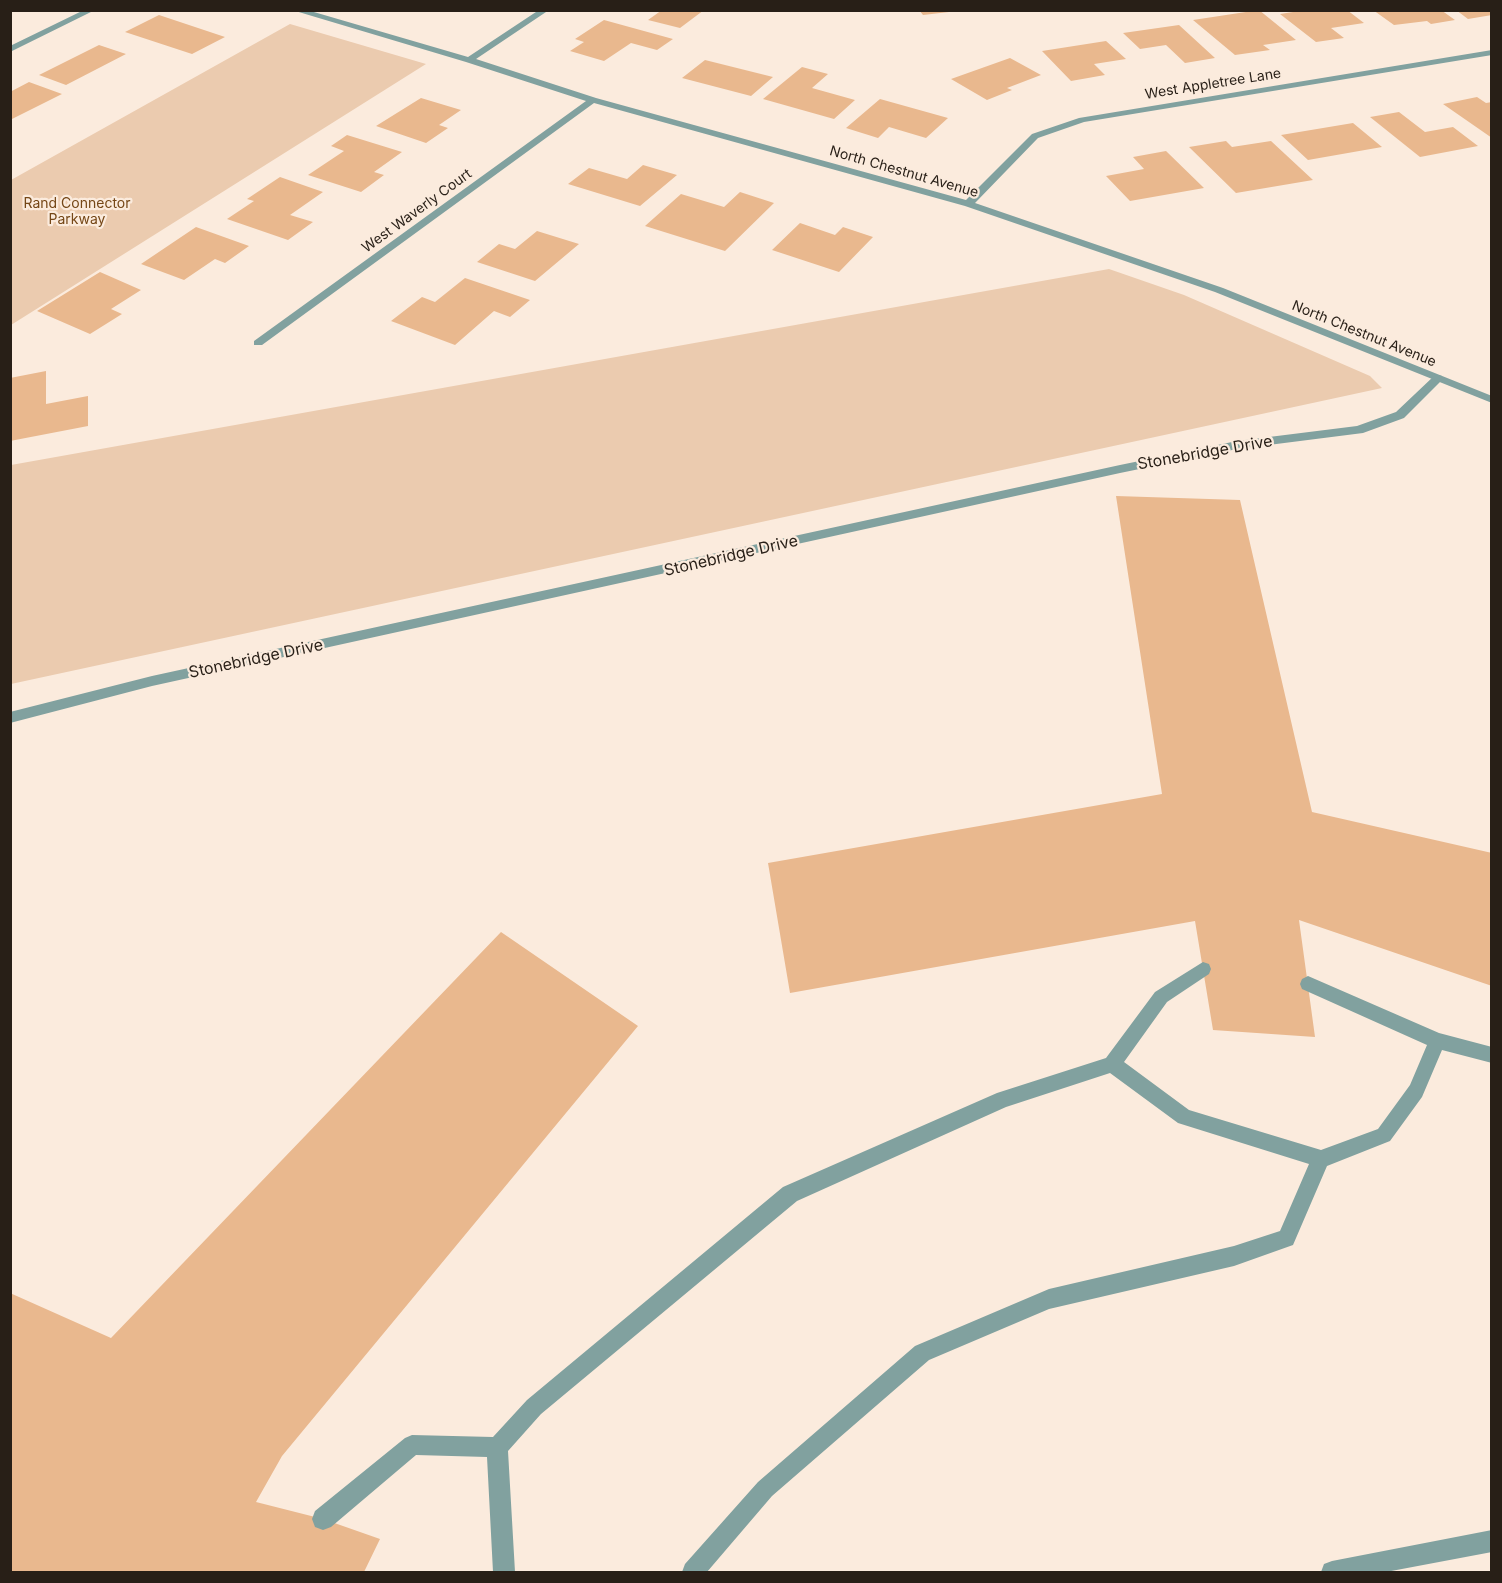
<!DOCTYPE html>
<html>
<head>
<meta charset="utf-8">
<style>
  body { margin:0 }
  #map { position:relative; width:1502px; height:1583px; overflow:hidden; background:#fbebdd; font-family:Inter,sans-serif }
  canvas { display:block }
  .frame { position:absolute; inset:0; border:12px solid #281f17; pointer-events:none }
</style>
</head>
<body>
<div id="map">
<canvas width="1502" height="1583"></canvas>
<div class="frame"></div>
</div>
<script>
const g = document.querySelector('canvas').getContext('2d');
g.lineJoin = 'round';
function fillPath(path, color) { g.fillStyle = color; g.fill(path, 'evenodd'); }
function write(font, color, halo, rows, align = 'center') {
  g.font = font + ' Inter,sans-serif'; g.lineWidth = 4.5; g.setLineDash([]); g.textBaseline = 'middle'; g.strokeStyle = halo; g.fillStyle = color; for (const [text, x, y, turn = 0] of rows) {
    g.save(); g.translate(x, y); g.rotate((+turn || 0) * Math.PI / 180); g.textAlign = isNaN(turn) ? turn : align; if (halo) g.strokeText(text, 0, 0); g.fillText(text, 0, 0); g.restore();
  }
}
fillPath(new Path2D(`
  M 290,24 L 426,64 L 11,325 L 11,180 Z
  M 1109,269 L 1184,295 L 1370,376 L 1382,388 L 11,684 L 11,465 Z`), '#ebcbaf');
fillPath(new Path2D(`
  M 662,10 L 704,10 L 680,28 L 648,20 Z
  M 919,10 L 949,10 L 949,12 L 923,15 Z
  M 1259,10 L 1296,40 L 1263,45 L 1270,50 L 1235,55 L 1193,20 Z
  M 1306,10 L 1347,10 L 1364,23 L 1331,28 L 1344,38 L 1316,42 L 1280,14 Z
  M 1373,10 L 1441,10 L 1455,20 L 1431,24 L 1427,21 L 1394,25 Z
  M 1456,10 L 1492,10 L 1492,15 L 1468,19 Z
  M 159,15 L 225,37 L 192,54 L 125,32 Z
  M 604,20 L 673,39 L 657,50 L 631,43 L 604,61 L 570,51 L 584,42 L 575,39 Z
  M 1179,25 L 1215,58 L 1185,63 L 1166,45 L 1140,49 L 1123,33 Z
  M 1106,41 L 1126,59 L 1094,64 L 1105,75 L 1071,81 L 1042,51 Z
  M 99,45 L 126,54 L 66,85 L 39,75 Z
  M 1010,58 L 1041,75 L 1007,88 L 1012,90 L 987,100 L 951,79 Z
  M 705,60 L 773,77 L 751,96 L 682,78 Z
  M 802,67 L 828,74 L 812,88 L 855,100 L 834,119 L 763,99 Z
  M 29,82 L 62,94 L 10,120 L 10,92 Z
  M 1477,97 L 1486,103 L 1492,102 L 1492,138 L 1443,104 Z
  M 421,98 L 461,110 L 439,125 L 448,128 L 426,143 L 376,126 Z
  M 880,99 L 948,118 L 926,138 L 889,127 L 878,138 L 846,128 Z
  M 1399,112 L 1425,132 L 1453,127 L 1478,146 L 1420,157 L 1370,117 Z
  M 1353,123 L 1382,147 L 1308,160 L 1281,135 Z
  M 347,135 L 402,152 L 374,172 L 384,175 L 361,192 L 308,175 L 344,151 L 331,146 Z
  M 1226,141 L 1232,147 L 1271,141 L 1313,180 L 1236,193 L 1189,147 Z
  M 1166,151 L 1204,188 L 1130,201 L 1106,176 L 1144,169 L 1133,157 Z
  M 643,165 L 677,175 L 640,206 L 568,184 L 589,168 L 627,179 Z
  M 280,177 L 323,192 L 290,215 L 313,222 L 288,240 L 227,219 L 254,201 L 247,199 Z
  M 740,192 L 774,203 L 725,251 L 645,226 L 681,194 L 724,207 Z
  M 800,223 L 835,235 L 843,227 L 873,237 L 839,272 L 772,250 Z
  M 196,227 L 249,246 L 225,263 L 215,259 L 184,280 L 141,264 Z
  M 537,231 L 579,244 L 535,281 L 477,262 L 499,244 L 515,249 Z
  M 100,272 L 141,290 L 111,309 L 122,314 L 90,334 L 37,311 Z
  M 465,278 L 530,300 L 510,317 L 494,311 L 455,345 L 391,321 L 422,297 L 435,302 Z
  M 46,371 L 46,404 L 88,396 L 88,426 L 10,441 L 10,378 Z
  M 1116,496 L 1240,500 L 1312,812 L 1492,853 L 1492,986 L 1299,920 L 1315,1037 L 1213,1030 L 1195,921 L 790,993 L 768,863 L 1162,794 Z
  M 501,932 L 638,1026 L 282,1456 L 256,1502 L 323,1519 L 380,1539 L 364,1572 L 10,1572 L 10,1293 L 111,1338 Z`), '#e9b88e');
fillPath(new Path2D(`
  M 1438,375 L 1442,376 L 1442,380 L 1404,418 L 1363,433 L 1237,449 L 1120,473 L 152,686 L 10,723 L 10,712 L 152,676 L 1120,465 L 1237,441 L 1357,426 L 1396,412 L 1434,376 Z
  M 1203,962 L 1209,964 L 1211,969 L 1209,974 L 1167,1002 L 1124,1062 L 1189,1110 L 1321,1150 L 1378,1129 L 1410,1085 L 1427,1045 L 1302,989 L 1300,984 L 1302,979 L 1308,976 L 1439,1033 L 1492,1047 L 1492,1063 L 1442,1050 L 1422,1097 L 1390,1141 L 1327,1166 L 1293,1245 L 1234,1266 L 1049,1309 L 929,1360 L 772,1496 L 707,1572 L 682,1572 L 685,1564 L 758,1482 L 915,1346 L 1049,1289 L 1234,1246 L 1280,1231 L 1309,1164 L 1178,1123 L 1110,1073 L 1006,1107 L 797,1201 L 541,1414 L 508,1451 L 515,1572 L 493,1572 L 487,1457 L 416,1455 L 331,1527 L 323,1530 L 315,1527 L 312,1519 L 315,1511 L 405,1438 L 412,1435 L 493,1437 L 527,1400 L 783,1187 L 997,1093 L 1106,1058 L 1155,992 Z`), '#81a19f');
fillPath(new Path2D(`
  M 84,10 L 95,10 L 10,52 L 10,46 Z
  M 292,10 L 307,10 L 468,57 L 539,10 L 549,10 L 476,59 L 596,98 L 966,200 L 1032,134 L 1079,118 L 1492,50 L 1492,55 L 1084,122 L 1038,138 L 975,203 L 1223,288 L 1492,396 L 1492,403 L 1215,292 L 965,206 L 594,103 L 262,345 L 254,345 L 254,341 L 586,101 L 466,62 Z
  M 1492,1530 L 1492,1552 L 1386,1572 L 1321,1572 L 1324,1564 L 1332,1561 Z`), '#81a19f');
write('14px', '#281f17', '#fbebdd', [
  ["West Appletree Lane",1213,84,-9],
  ["North Chestnut Avenue",904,172,16],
  ["West Waverly Court",417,211,-36],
  ["North Chestnut Avenue",1364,334,22]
]);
write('14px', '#754717', '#fbebdd', [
  ["Rand Connector",77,204],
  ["Parkway",77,220]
]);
write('16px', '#281f17', '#fbebdd', [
  ["Stonebridge Drive",1205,453,-10],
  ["Stonebridge Drive",731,556,-13],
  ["Stonebridge Drive",256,659,-12]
]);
</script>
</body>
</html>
